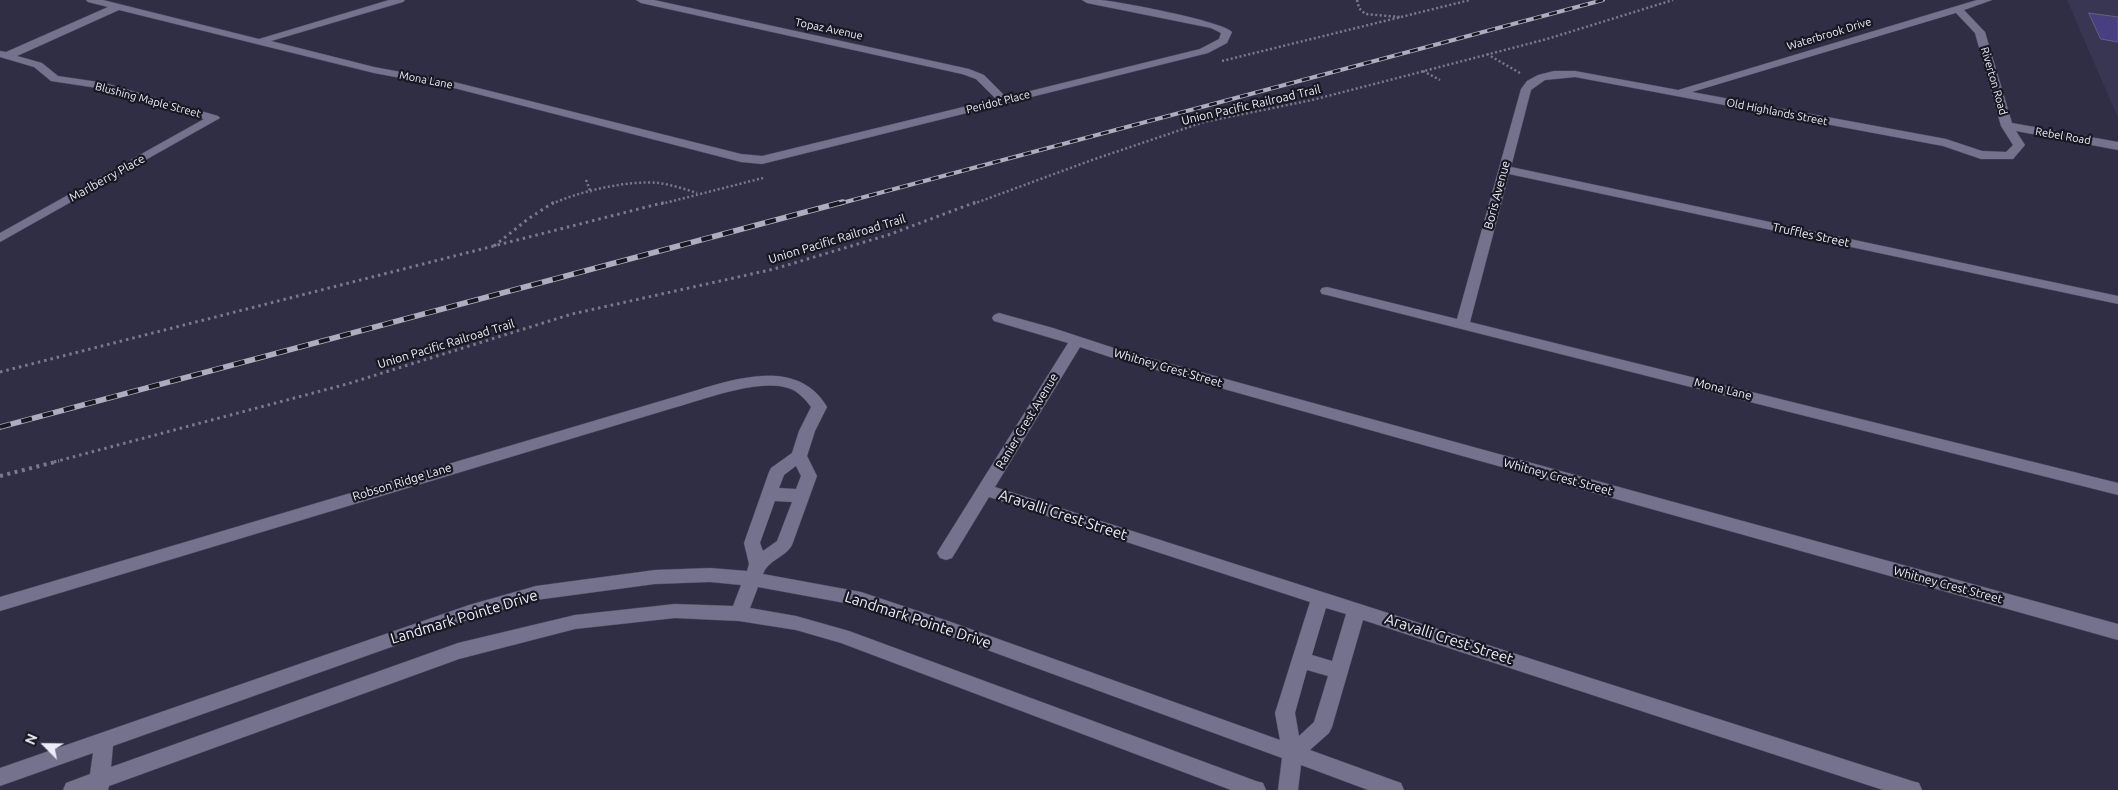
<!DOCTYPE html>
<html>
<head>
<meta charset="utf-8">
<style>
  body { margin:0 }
  #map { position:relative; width:2118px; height:790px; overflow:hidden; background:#302e45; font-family:Ubuntu,sans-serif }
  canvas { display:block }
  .north { position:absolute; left:20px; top:720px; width:50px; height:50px; -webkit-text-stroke:4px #181822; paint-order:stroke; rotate:293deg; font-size:14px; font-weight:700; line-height:20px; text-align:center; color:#ebebfa }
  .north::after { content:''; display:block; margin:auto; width:18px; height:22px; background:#ebebfa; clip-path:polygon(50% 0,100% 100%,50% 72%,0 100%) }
</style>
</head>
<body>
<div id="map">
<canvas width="2118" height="790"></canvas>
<div class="north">N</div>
</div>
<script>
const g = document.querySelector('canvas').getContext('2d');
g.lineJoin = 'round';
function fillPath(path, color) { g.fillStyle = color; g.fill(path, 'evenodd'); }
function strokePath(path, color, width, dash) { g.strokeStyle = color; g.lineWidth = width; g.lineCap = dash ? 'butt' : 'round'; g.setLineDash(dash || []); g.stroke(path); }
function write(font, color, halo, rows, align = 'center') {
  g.font = font + ' Ubuntu,sans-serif'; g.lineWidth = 4.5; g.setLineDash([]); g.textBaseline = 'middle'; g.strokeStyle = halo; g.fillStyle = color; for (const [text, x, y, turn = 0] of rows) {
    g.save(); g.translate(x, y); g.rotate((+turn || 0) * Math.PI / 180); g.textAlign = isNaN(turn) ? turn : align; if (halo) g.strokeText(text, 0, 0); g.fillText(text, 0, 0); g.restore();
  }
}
fillPath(new Path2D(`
  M 2067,0 L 2118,0 L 2118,118 Z`), '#383653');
const building = new Path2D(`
  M 2089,13 L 2118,17 L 2118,42 L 2101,39 Z`);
fillPath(building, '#483e82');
strokePath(building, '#63627c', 1);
const minor = new Path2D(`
  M 86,0 L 103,0 L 259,39 L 389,0 L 405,0 L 403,2 L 271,41 L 374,67 L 454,82 L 741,154 L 762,156 L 996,99 L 976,79 L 962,74 L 641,3 L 636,0 L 654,0 L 969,69 L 984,75 L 1006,97 L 1200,49 L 1219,39 L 1221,33 L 1211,28 L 1087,3 L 1082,0 C 1088,0 1095,0 1101,0 C 1121,2 1222,21 1232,32 L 1227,43 L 1208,53 L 762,164 L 741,162 L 454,88 L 374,73 L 119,10 L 17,56 L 42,63 L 58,76 L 105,83 L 218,116 L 220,118 L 0,242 L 0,233 L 204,119 L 104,89 L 51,81 L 34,67 L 0,57 L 0,51 L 6,52 L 108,7 L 88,2 Z
  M 1977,0 L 1992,0 L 1964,10 L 1985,32 L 2012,123 L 2118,142 L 2118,150 L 2016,131 L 2025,145 L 2013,159 L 1981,159 L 1943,146 L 1575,77 L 1545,80 L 1531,90 L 1511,167 L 2118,296 L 2118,304 L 1509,174 L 1470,322 L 2118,483 L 2118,495 L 1327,295 L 1322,294 L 1320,291 L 1322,288 L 1327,287 L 1457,319 L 1521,89 L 1527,81 L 1538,75 L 1554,71 L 1575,71 L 1678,90 ZM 1956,13 L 1975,33 L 2001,126 L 2013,145 L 2006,152 L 1982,151 L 1946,139 L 1692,92 Z
  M 999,313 L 1053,328 L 1120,350 L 2118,624 L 2118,640 L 1110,357 L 1080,347 L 995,487 L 1912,781 L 1919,783 L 1922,790 L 1883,790 L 1363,620 L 1332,727 L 1329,733 L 1310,750 L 1401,783 L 1404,790 L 1368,790 L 1301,765 L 1298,790 L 1278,790 L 1282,758 L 941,633 L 861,606 L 758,587 L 750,608 L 796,616 L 849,631 L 1256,781 L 1263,783 L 1266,790 L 1231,790 L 841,643 L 796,630 L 739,621 L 675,618 L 575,629 L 459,659 L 109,786 L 108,790 L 63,790 L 66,783 L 90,774 L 93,753 L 0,786 L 0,768 L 469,605 L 536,586 L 655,570 L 710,568 L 747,571 L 749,564 L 744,543 L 769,472 L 771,468 L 792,453 L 799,431 L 811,407 C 805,399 798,391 788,388 C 759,378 702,400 673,408 L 0,611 L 0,597 L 671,398 C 719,385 794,351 827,407 L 815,431 L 807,456 L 817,476 L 792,545 C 786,557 768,560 763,574 L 861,592 L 951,622 L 1280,740 L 1275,713 L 1310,602 L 989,497 L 952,558 L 946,560 L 940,558 L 937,553 L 940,548 L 1068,343 L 994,321 L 992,318 L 994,315 ZM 796,466 L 801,476 L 796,489 L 779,488 L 784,475 ZM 775,501 L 792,502 L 777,541 L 763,551 L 760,543 ZM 710,582 L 741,585 L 733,606 L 675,604 L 575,615 L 458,643 L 111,767 L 113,746 L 470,619 L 536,600 L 655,584 ZM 1326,608 L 1346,614 L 1332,661 L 1312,655 ZM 1307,670 L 1328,676 L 1314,722 L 1299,736 L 1295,713 Z`);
strokePath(minor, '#4b495d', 1);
strokePath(new Path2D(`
  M 1357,0 L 1359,8 L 1365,14 L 1400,17
  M 1487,54 L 1520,73
  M 1222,61 L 1470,0
  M 1423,71 L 1440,80
  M 586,180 L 591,193
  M 552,204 C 580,191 628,180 659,183 C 672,185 685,189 697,193
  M 661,204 L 763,178
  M 973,204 L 1092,160 L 1204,122 L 1312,100 L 1382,82 L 1547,39 L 1673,0`), '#7b7a8d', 2.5, [2, 2.5]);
strokePath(new Path2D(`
  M 494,246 L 528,219 L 554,202
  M 0,372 L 666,202
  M 54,462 L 347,384 L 572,314 L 774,269 L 888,235 L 976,202`), '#7b7a8d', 3, [2.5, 4]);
strokePath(new Path2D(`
  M 0,476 L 59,461`), '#7b7a8d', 4, [3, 4.5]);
fillPath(minor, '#74728d');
const railFar1 = new Path2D(`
  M 838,204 L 1603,0`);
const rail = new Path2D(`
  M 0,427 L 843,202`);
strokePath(railFar1, '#aeadbf', 4);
strokePath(rail, '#aeadbf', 5.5);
strokePath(railFar1, '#181822', 2.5, [8]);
strokePath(rail, '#181822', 4, [11]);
write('11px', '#ebebfa', '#181822', [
  ["Topaz Avenue",829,29,12],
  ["Waterbrook Drive",1829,34,-17],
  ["Mona Lane",426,80,11],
  ["Riverton Road",1994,81,74],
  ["Blushing Maple Street",148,100,15],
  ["Peridot Place",998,102,-14],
  ["Old Highlands Street",1777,112,11],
  ["Rebel Road",2063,136,10]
]);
write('12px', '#ebebfa', '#181822', [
  ["Union Pacific Railroad Trail",1251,105,-13],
  ["Marlberry Place",107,178,-29],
  ["Boris Avenue",1497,195,-75],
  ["Truffles Street",1811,235,12],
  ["Union Pacific Railroad Trail",837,239,-17],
  ["Union Pacific Railroad Trail",446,344,-17],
  ["Whitney Crest Street",1168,368,16],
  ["Mona Lane",1723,389,14],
  ["Ranier Crest Avenue",1027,421,-59],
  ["Whitney Crest Street",1558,477,15],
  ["Robson Ridge Lane",402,482,-17],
  ["Whitney Crest Street",1948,585,15]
]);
write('15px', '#ebebfa', '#181822', [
  ["Aravalli Crest Street",1063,515,18],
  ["Landmark Pointe Drive",464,617,-17],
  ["Landmark Pointe Drive",918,620,18],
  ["Aravalli Crest Street",1449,639,18]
]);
</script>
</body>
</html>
